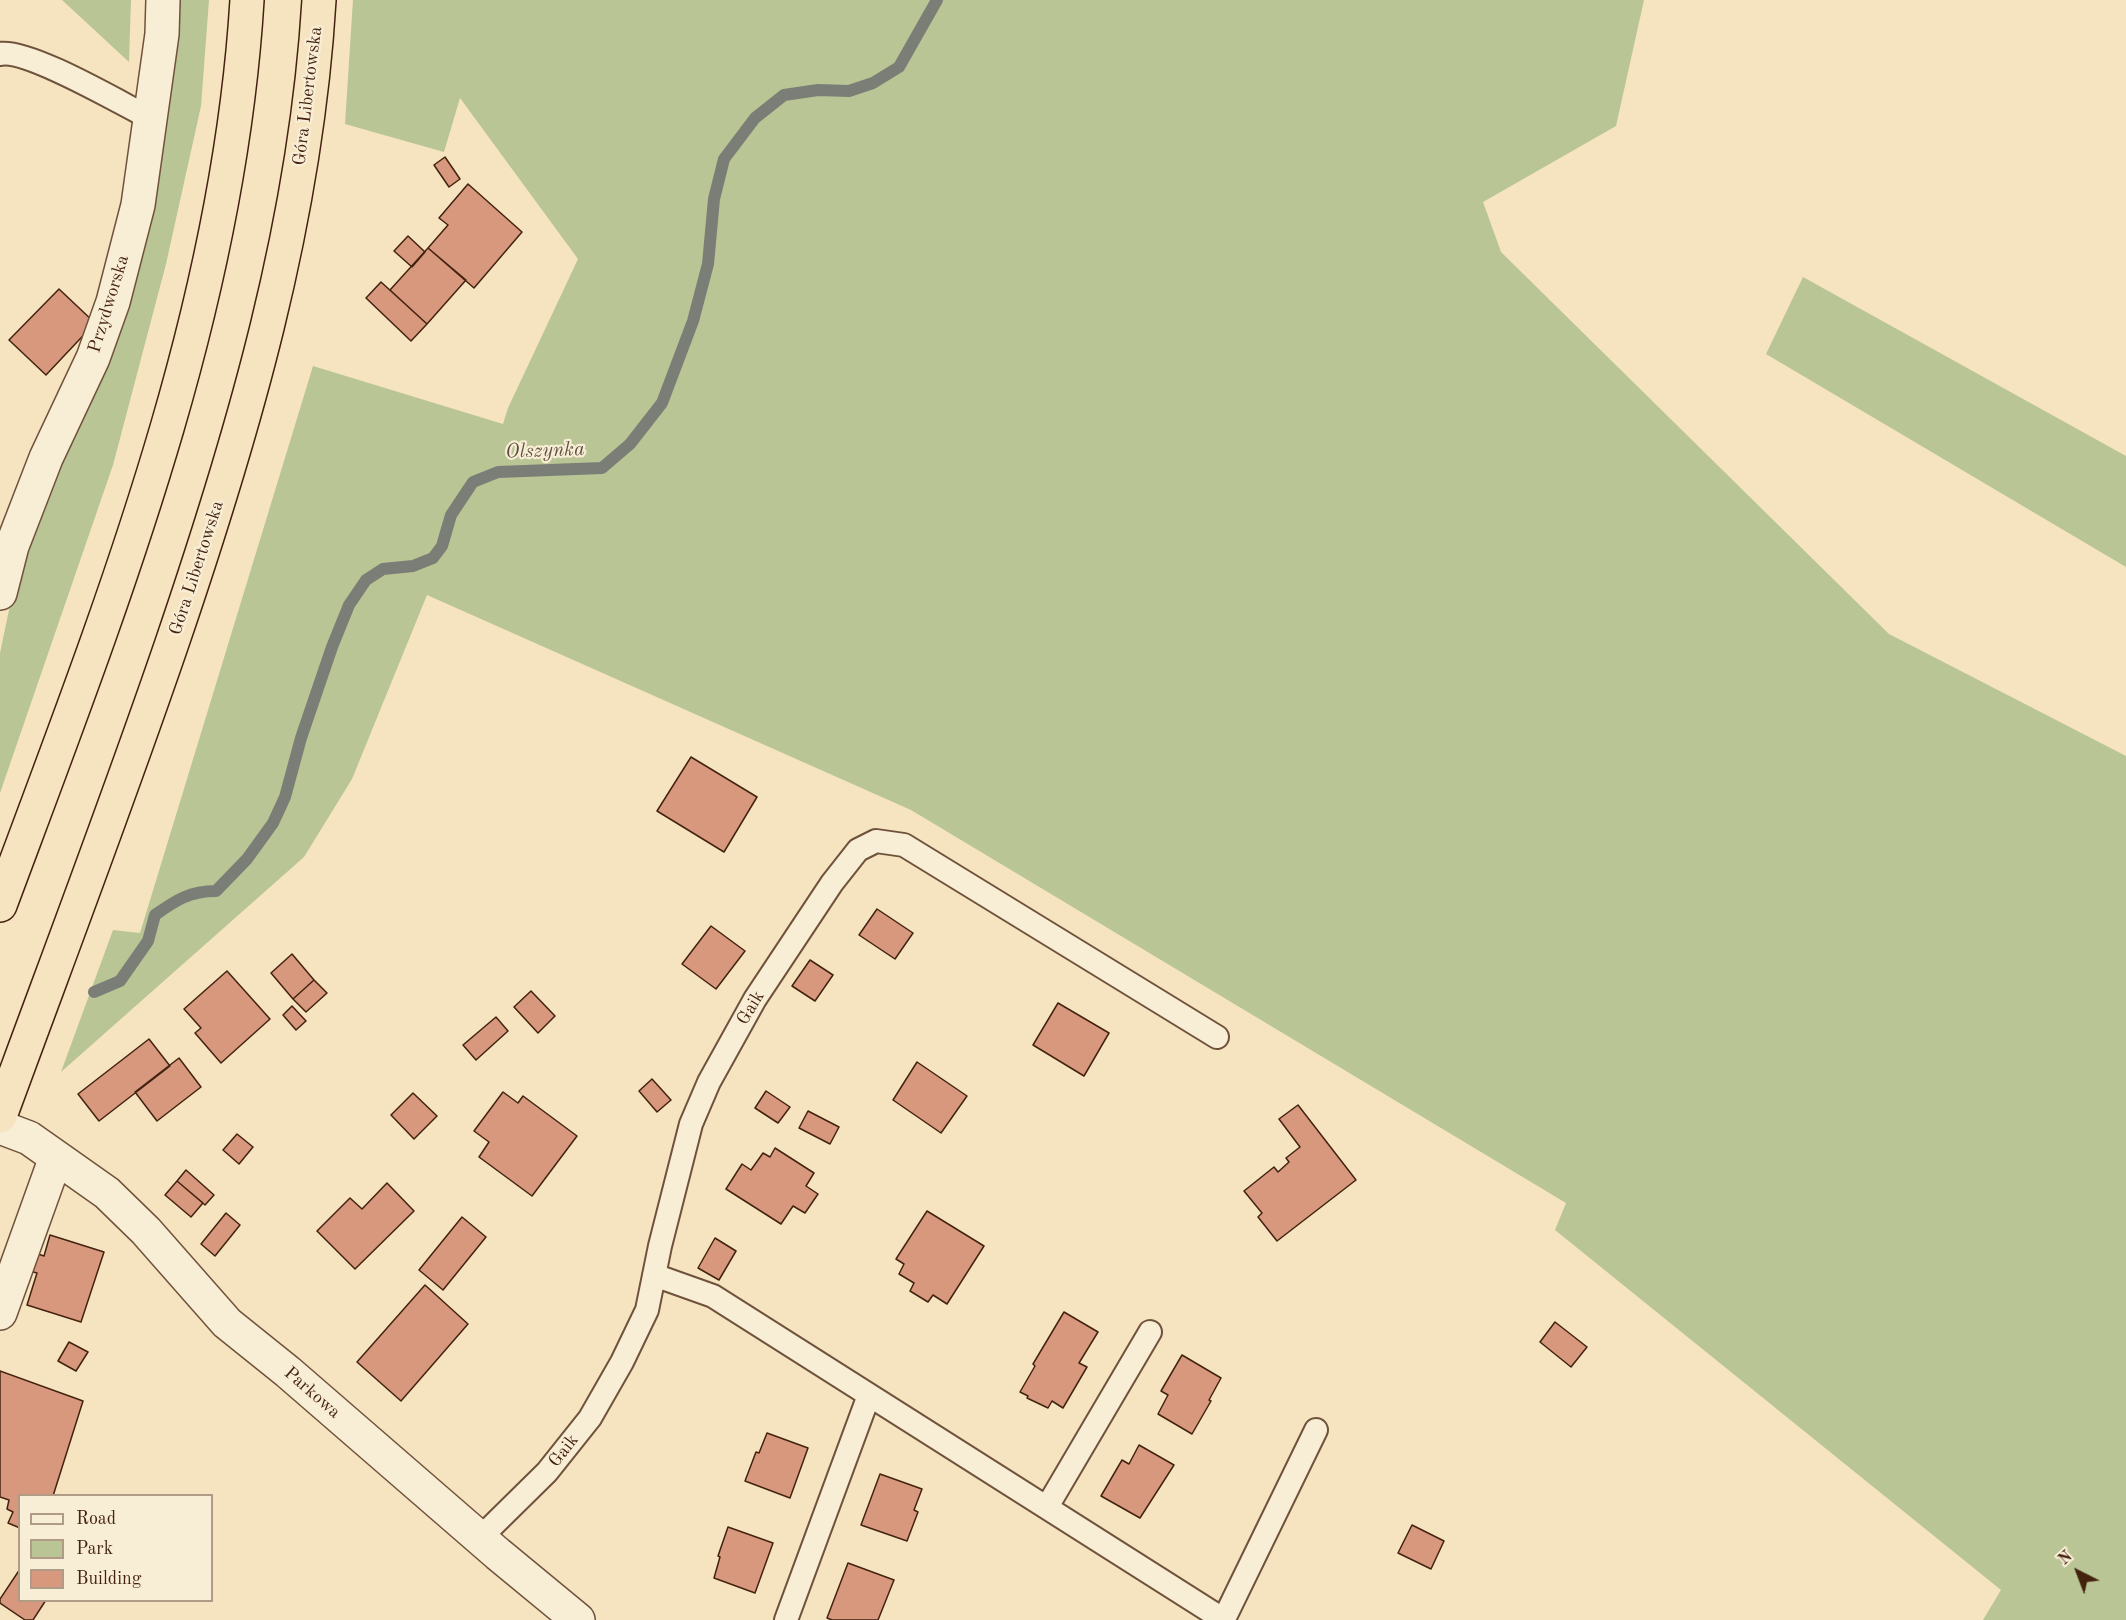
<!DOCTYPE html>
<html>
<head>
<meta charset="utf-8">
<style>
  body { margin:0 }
  #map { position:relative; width:2126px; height:1620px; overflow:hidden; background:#f5e4bf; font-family:"Old Standard TT",serif }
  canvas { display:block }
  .legend { position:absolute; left:18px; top:1494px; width:195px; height:108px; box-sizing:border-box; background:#f8edd5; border:2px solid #b09c86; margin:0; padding:8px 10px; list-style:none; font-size:18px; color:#432210 }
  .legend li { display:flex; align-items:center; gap:12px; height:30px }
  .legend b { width:30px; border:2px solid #b09c86 }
  .north { position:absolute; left:2048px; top:1542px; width:60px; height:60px; -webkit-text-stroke:4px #f8edd5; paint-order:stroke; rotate:318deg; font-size:16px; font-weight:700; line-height:24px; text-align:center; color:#432210 }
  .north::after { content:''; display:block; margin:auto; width:21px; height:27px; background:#432210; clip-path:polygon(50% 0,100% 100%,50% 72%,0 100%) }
</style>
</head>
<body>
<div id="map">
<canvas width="2126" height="1620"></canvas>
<ul class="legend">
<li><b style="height:8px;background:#f8edd5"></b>Road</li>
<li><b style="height:16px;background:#b9c594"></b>Park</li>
<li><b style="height:16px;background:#d8987d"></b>Building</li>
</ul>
<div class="north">N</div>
</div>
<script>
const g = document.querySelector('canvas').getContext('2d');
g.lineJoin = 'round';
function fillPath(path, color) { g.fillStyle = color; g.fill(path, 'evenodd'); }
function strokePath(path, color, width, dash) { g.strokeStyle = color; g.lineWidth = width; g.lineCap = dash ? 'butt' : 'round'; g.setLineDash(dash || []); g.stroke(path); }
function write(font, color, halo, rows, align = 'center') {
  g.font = font + ' "Old Standard TT",serif'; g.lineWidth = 4.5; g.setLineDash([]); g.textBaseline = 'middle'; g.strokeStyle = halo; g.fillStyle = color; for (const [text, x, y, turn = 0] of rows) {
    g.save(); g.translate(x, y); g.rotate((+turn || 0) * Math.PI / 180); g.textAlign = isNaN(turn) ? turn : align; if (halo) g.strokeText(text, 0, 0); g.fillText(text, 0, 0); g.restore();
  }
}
fillPath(new Path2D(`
  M 62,0 L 131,0 L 129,62 Z
  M 172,0 L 209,0 L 201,106 L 166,264 L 113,465 L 0,793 L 0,653 L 13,591 L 56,479 L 108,356 L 144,254 L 166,101 Z
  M 353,0 L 1644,0 L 1616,126 L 1483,202 L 1501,252 L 1889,634 L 2126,756 L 2126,1620 L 1983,1620 L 2001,1590 L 1555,1230 L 1566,1203 L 911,810 L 427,595 L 352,779 L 304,857 L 61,1072 L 113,930 L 140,933 L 313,366 L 503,424 L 508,408 L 578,259 L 460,98 L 444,152 L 345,124 Z
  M 1803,277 L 2126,456 L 2126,567 L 1766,354 Z`), '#b9c594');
strokePath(new Path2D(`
  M 94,992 L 120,981 L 148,941 L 155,915 C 176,900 190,891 216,891 L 247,859 L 273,823 L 285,797 L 301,738 L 332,647 L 349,605 L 366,580 L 383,569 L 413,566 L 433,558 L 442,546 L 451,515 L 473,482 L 498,472 L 602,468 L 630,444 L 662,403 L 693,321 L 708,264 L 714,199 L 724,159 L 755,118 L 784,95 L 818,90 L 849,91 L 873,83 L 899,67 L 937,0`), '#7b7e77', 12);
const building = new Path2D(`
  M 445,157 L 460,179 L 449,187 L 434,165 Z
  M 468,184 L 522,232 L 474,288 L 428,248 L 448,225 L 439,218 Z
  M 408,236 L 425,252 L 412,267 L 394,251 Z
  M 428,248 L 466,280 L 427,324 L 390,290 Z
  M 381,282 L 427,324 L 411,341 L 366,298 Z
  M 59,289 L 95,323 L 46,375 L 9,340 Z
  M 691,757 L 757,797 L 724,852 L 657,811 Z
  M 877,909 L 913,933 L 895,959 L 859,935 Z
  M 711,926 L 745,951 L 716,989 L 682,964 Z
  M 292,954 L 314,980 L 293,999 L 271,973 Z
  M 810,960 L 833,975 L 815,1001 L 792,986 Z
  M 227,971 L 270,1019 L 221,1063 L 195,1033 L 201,1028 L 184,1009 Z
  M 314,980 L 327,993 L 306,1012 L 293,999 Z
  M 531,991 L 555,1016 L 538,1033 L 514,1007 Z
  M 1058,1003 L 1109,1033 L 1084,1076 L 1033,1045 Z
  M 292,1006 L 306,1021 L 296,1030 L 283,1015 Z
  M 496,1017 L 508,1031 L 476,1060 L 463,1045 Z
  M 149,1039 L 170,1066 L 99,1121 L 78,1094 Z
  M 179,1058 L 201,1087 L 157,1121 L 135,1092 Z
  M 917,1062 L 967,1096 L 941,1133 L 893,1100 Z
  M 652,1079 L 671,1100 L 657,1112 L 639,1091 Z
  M 766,1091 L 790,1107 L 778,1123 L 755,1108 Z
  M 503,1092 L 518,1103 L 523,1096 L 577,1136 L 532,1196 L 479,1157 L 489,1142 L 474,1131 Z
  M 413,1093 L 437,1116 L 414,1139 L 391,1115 Z
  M 1298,1105 L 1356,1180 L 1277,1241 L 1258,1217 L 1262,1213 L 1244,1191 L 1274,1167 L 1278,1172 L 1289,1162 L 1286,1158 L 1300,1147 L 1279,1119 Z
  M 808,1111 L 839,1127 L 830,1144 L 799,1128 Z
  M 237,1134 L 253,1147 L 239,1164 L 223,1150 Z
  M 775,1148 L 814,1173 L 806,1186 L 818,1194 L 805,1213 L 793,1206 L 781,1224 L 726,1189 L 742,1164 L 751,1170 L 763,1153 L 770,1157 Z
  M 186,1170 L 214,1195 L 205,1205 L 177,1181 Z
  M 177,1181 L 203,1203 L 191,1217 L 165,1195 Z
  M 387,1183 L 414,1211 L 355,1269 L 317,1231 L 350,1198 L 362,1209 Z
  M 927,1211 L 984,1246 L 947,1304 L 933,1295 L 928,1302 L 910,1291 L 914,1283 L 899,1274 L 904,1264 L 896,1259 Z
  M 226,1213 L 240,1225 L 215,1256 L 201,1244 Z
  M 462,1217 L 486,1237 L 443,1290 L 419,1270 Z
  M 50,1235 L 104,1252 L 81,1322 L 27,1305 L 37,1273 L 26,1270 L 32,1252 L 44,1256 Z
  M 715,1238 L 736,1251 L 719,1280 L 698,1268 Z
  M 425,1285 L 468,1324 L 401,1401 L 357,1362 Z
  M 1064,1312 L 1098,1332 L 1079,1363 L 1087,1367 L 1063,1408 L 1052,1401 L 1048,1408 L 1027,1398 L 1028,1396 L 1020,1392 L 1035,1366 L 1033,1364 Z
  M 1555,1322 L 1587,1347 L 1571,1367 L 1540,1342 Z
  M 69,1342 L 88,1352 L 76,1371 L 58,1361 Z
  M 1182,1355 L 1221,1378 L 1209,1400 L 1211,1401 L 1192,1434 L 1158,1414 L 1168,1395 L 1161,1391 Z
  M 0,1371 L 83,1401 L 53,1496 L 20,1496 L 20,1528 L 8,1523 L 13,1512 L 7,1509 L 9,1500 L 0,1497 Z
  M 767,1433 L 808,1448 L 790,1498 L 745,1481 L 756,1452 L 759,1453 Z
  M 1139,1445 L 1174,1465 L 1140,1518 L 1101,1496 L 1122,1460 L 1129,1464 Z
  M 880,1474 L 922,1489 L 914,1510 L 918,1512 L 907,1541 L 861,1525 Z
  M 1412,1525 L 1444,1541 L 1431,1569 L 1398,1553 Z
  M 728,1527 L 773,1543 L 755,1593 L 714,1578 L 720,1557 L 718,1556 Z
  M 848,1563 L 894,1580 L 878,1620 L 832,1620 L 827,1618 Z
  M 20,1569 L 20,1600 L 46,1600 L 33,1620 L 25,1620 L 0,1603 L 0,1599 Z`);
fillPath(building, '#d8987d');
strokePath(building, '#432210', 1.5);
const service = new Path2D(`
  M 0,54 C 27,48 122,104 150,118
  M 654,1275 L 713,1296 L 1224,1620
  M 1047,1507 L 1150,1332
  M 480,1538 L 547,1472 L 590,1418 L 622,1362 L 647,1310 L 660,1246 L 691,1124 L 709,1082 L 755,999 L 832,883 L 858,850 L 876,841 L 904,845 L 1217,1037
  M 1224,1619 L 1316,1430
  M 786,1620 L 869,1395`);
const minor = new Path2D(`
  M 0,593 L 12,546 L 46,458 L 93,358 L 113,302 L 138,205 L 162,34 L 163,0
  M 0,1127 L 29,1138 L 56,1157 L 0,1313
  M 56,1157 L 107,1193 L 146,1231 L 227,1323 L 288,1372 L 498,1554 L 578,1620`);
const trunk = new Path2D(`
  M 0,905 C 109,612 228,315 247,0
  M 0,1116 C 58,958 118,801 172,643 C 243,435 306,221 319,0`);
strokePath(service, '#70523c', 26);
strokePath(minor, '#70523c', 36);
strokePath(trunk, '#432210', 36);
strokePath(service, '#f8edd5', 22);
strokePath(minor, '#f8edd5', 33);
strokePath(trunk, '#f5e4bf', 33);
write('18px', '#432210', '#f8edd5', [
  ["Góra Libertowska",308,96,-83],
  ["Przydworska",109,304,-73],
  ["Góra Libertowska",197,568,-72],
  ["Gaik",751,1008,-59],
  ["Parkowa",312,1393,41],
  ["Gaik",564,1451,-52]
]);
write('italic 20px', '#5f5043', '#f8edd5', [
  ["Olszynka",545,451,-2]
]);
</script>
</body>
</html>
